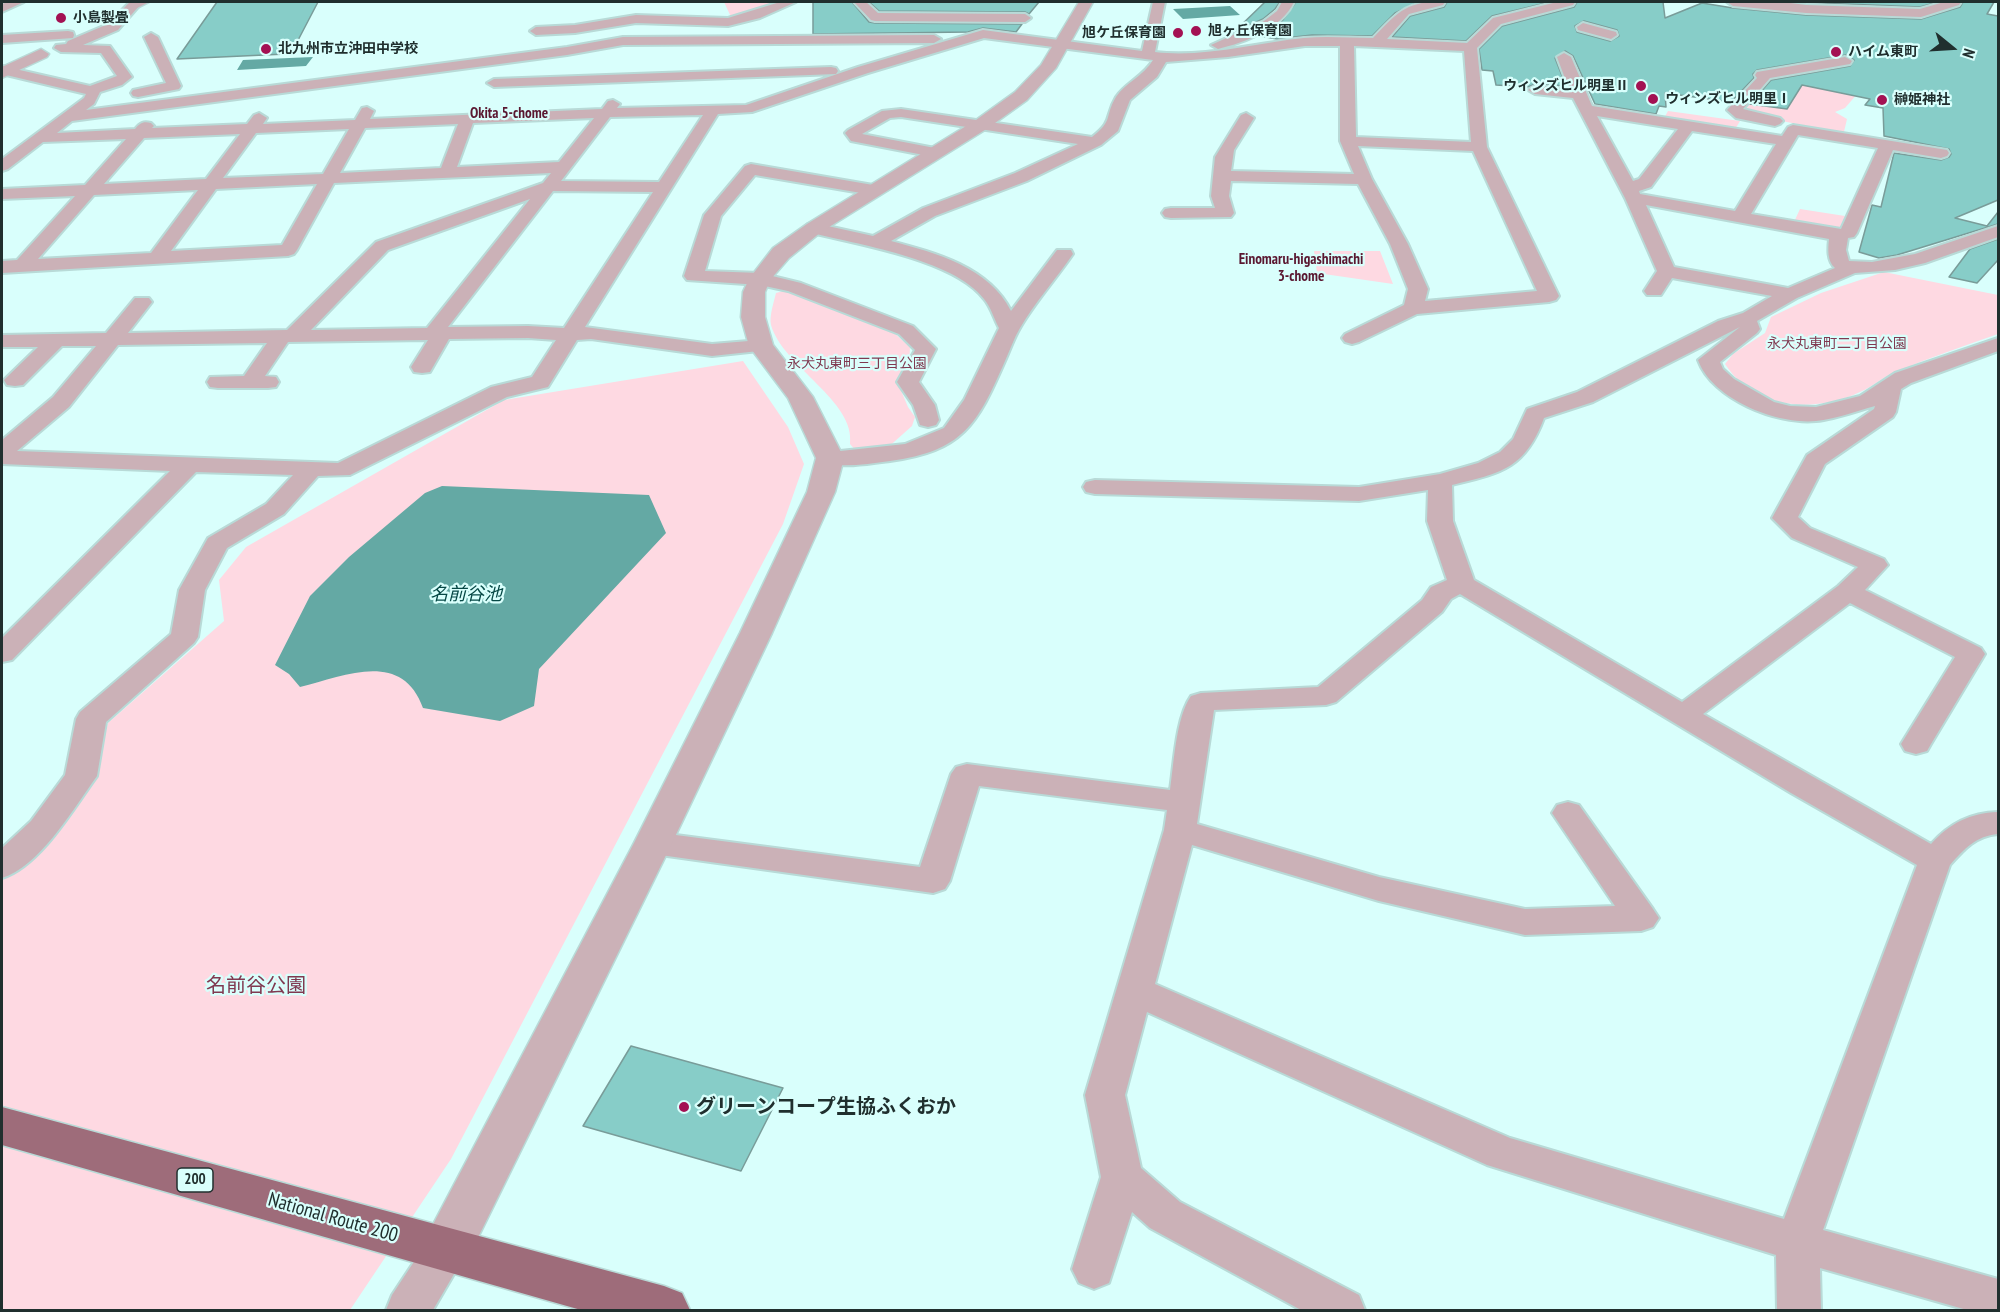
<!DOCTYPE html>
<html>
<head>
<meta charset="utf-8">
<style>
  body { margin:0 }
  #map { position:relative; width:2000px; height:1312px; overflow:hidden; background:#d9fffc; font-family:"PT Sans Narrow",sans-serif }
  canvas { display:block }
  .frame { position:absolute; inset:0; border:3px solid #202f2e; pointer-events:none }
  .north { position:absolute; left:1922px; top:18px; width:60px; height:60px; -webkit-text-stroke:4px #d9fffc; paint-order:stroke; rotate:108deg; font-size:16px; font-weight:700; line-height:24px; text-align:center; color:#202f2e }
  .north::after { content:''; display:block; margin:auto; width:21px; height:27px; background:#202f2e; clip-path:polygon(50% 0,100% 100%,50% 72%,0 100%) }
</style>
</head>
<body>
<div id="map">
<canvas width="2000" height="1312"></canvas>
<div class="frame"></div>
<div class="north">N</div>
</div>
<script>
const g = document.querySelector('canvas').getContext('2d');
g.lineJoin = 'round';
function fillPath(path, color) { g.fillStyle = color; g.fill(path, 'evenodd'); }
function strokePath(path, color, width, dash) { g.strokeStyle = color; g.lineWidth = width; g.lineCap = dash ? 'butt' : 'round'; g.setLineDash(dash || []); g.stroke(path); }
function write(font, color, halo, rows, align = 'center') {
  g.font = font + ' "PT Sans Narrow","Noto Sans JP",sans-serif'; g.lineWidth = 4.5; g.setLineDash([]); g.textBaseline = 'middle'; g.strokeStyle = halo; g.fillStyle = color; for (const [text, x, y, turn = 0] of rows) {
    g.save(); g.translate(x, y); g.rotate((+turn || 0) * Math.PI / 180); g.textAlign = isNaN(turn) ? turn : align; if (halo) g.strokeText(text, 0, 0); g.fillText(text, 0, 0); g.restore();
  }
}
fillPath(new Path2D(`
  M 724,2 L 778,2 L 732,19 Z
  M 1779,76 L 1793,82 L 1969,80 L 1998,84 L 1997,94 L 1901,106 L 1858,93 L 1845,108 L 1835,112 L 1847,119 L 1843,136 L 1805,129 L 1803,125 L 1749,115 L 1744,110 Z
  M 1668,111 L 1740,121 L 1734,131 L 1663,120 Z
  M 1800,209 L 1845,216 L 1839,229 L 1794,222 Z
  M 1314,251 L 1380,251 L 1393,284 L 1317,273 Z
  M 1884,272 L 1998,295 L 1998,334 C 1964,346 1929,358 1895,372 C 1883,377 1872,387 1860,392 C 1813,414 1754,409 1725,364 L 1733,354 L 1765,333 L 1771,317 L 1821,293 Z
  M 787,290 L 893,332 L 910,347 L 909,364 L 897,381 L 908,407 L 915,417 L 912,426 L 885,450 L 856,451 L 850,444 C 856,401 783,367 771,325 C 769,316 774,302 776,293 Z
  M 743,361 L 788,427 L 804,464 L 783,524 L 451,1159 L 350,1310 L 2,1310 L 2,874 L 55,831 L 95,776 L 108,723 L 224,621 L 219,580 L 246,547 L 504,400 Z`), '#fed9e2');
fillPath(new Path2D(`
  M 1230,6 L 1240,15 L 1183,19 L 1173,9 Z
  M 313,57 L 306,66 L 237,70 L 243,60 Z
  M 442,486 L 649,495 L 666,533 L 539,669 L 534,706 L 500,721 L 423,708 C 402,649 344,676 300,687 L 289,674 L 275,665 L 310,596 L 349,557 L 425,493 Z`), '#64a9a4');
const building = new Path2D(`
  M 217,2 L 318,2 L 295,46 L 291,47 L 286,54 L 177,59 Z
  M 813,2 L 852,2 L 869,22 L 875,23 L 1022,24 L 1016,32 L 983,28 L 968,32 L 813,34 Z
  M 869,2 L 1039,2 L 1029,14 L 1025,12 L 879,11 Z
  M 1265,2 L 1280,2 L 1275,9 L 1263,19 L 1234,32 Z
  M 1296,2 L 1419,2 L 1395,13 L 1372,36 L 1312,35 L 1277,39 L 1260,36 L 1282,21 Z
  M 1447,2 L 1550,2 L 1492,16 L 1466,41 L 1392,37 L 1410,16 L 1444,7 Z
  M 1577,2 L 1663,2 L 1665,18 L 1702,3 L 1733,8 L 1806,15 L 1921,19 L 1960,7 L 1963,2 L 1994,2 L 1987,14 L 1998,16 L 1998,200 L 1955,218 L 1987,226 L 1998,212 L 1998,224 L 1897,255 L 1879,258 L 1859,252 L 1872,205 L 1881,207 L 1894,153 L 1941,160 L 1949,157 L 1951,154 L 1949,149 L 1884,136 L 1883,108 L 1865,105 L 1870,99 L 1802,85 L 1787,109 L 1750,104 L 1771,80 L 1850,66 L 1854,60 L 1846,55 L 1757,70 L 1753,74 L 1754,78 L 1731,102 L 1665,93 L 1666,107 L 1659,106 L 1656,114 L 1595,104 L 1573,56 L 1565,51 L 1555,58 L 1566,86 L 1535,84 L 1528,87 L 1496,85 L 1493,71 L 1482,70 L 1479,49 L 1502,26 L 1574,7 ZM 1584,21 L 1617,30 L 1619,36 L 1610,41 L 1577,32 L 1575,26 Z
  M 1797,2 L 1938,2 L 1920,7 Z
  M 1998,239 L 1998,260 L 1977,283 L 1949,277 L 1970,249 Z
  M 631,1046 L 783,1088 L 741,1171 L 583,1126 Z`);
fillPath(building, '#87cdc8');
strokePath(building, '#799c99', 1.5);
const minor = new Path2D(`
  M 8,2 L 24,2 L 2,12 L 2,4 Z
  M 133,2 L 139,6 L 118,30 L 83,45 L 110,46 L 132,77 L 122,85 L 100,92 L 94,104 L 86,110 L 567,47 L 623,37 L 934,35 L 941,39 L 934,43 L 623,45 L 567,55 L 72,121 L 57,133 L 135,129 C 140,123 143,121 151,123 L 154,126 L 152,128 L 247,124 L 254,115 L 259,113 L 267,118 L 263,124 L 355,120 L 362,108 L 367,107 L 374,111 L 370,119 L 602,109 L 608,101 L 613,100 L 620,104 L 617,108 L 746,105 L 858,67 L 983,30 L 1142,51 L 1153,2 L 1165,2 L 1155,52 C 1204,58 1255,43 1304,38 C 1327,36 1350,38 1373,38 C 1397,13 1407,0 1445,2 L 1443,5 L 1409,14 L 1387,39 L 1467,43 L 1493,18 L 1557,2 L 1575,2 L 1573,5 L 1501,24 L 1477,48 L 1487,147 L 1559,296 L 1556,300 L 1549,302 L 1417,314 L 1359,342 L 1352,344 L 1345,342 L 1342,338 L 1345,334 L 1404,305 L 1408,289 L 1390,244 L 1358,184 L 1231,181 L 1229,196 L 1234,213 L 1231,217 L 1171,218 L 1165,217 L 1162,213 L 1165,209 L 1171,208 L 1215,208 L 1211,196 L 1215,157 L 1241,115 L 1246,113 L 1254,118 L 1234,150 L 1231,171 L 1354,174 L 1340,141 L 1340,46 L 1305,46 L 1228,57 L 1166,62 L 1157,77 L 1130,100 L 1118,131 L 1101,145 L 1027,181 L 935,216 L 891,241 C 936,253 989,267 1011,311 L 1057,250 L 1071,250 L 1073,254 C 1056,279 1035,302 1020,328 C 1014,338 1010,350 1005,361 C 977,425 963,451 890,461 C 868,464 843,468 822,463 L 818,458 L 822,453 L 905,444 L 944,428 L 964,400 L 999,328 C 994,319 991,307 984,299 C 954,259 855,244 808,232 L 805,228 L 808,224 L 814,223 L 873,236 L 923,208 L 1015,173 L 1078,144 L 901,117 L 890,118 L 862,134 L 940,149 L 942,152 L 940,155 L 934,157 L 851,141 L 845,133 L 848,130 L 882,111 L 901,109 L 1092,137 C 1114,120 1104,117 1116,97 C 1125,83 1144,76 1153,60 L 984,38 L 868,73 L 752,112 L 718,114 L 585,327 L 712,344 L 761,340 L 768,342 L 771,346 L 768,350 L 712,356 L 591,339 L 577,340 L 548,387 L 507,397 L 350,475 L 318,476 L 284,514 L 227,548 L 205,590 L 198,637 L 194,643 L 106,722 L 97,776 L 92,783 C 71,813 38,867 2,878 L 2,848 L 31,821 L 65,775 L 76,719 L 80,712 L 171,634 L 179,590 L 208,538 L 266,504 L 293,475 L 196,472 L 12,660 L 2,662 L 2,638 L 170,471 L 2,464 L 2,440 L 53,397 L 96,346 L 62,346 L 23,385 L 15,386 L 7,385 L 4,380 L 38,347 L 2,347 L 2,335 L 106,333 L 135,298 L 149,298 L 152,302 L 128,333 L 287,330 L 376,242 L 543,183 L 551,173 L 334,183 L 297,250 L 294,254 L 288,256 L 2,273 L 2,261 L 17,260 L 75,196 L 2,199 L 2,189 L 85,185 L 126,139 L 43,142 L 8,169 L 2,171 L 2,159 L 84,98 L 86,94 L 2,74 L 2,66 L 90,86 L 117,76 L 101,53 L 61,52 L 54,48 L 56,45 L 66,44 L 68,41 L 108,24 L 129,3 ZM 1354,46 L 1464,51 L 1471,142 L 1356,137 ZM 703,115 L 659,182 L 561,181 L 610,117 ZM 594,118 L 559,162 L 457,167 L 473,123 ZM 458,124 L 441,168 L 340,173 L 365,128 ZM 349,129 L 323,174 L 223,178 L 256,133 ZM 240,134 L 206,179 L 104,184 L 144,138 ZM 1358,146 L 1473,151 L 1537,291 L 1425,301 L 1428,289 L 1408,244 L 1372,179 ZM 317,184 L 282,245 L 171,251 L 216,189 ZM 198,190 L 151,253 L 38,259 L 94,195 ZM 553,191 L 653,192 L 564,328 L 528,326 L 448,327 ZM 530,199 L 427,328 L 311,330 L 388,250 ZM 528,338 L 556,340 L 532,377 L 491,387 L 338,463 L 17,451 L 69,407 L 118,345 L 267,343 L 244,376 L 210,377 L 207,382 L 210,387 L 218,388 L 268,388 L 276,387 L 279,382 L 276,377 L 265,376 L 288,342 L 428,340 L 411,367 L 414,372 L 422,373 L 430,372 L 449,339 Z
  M 780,2 L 796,2 L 760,18 L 728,26 L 636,23 L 575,33 L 536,35 L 530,31 L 536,27 L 575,25 L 636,15 L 728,18 Z
  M 854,2 L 866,2 L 878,13 L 1025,14 L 1031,18 L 1025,22 L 875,21 L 871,20 Z
  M 1282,2 L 1294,2 C 1281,29 1246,42 1218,49 L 1211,45 L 1264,21 L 1277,11 Z
  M 1727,2 L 1783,2 L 1806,5 L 1920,9 L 1944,2 L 1961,2 L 1959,5 L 1921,17 L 1806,13 L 1733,6 Z
  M 1583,23 L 1616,32 L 1617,35 L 1611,39 L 1578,30 L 1577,27 Z
  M 68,31 L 73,32 L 74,35 L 73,38 L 2,43 L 2,35 Z
  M 151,33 L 158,37 L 181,86 L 179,89 L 138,97 L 133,96 L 131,93 L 133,90 L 166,83 L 144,37 Z
  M 1564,53 L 1571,57 L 1592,106 L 1782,136 L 1788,127 L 1793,125 L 1947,150 L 1949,153 L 1947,156 L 1941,158 L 1893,150 L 1857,233 L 1854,237 L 1848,238 L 1846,250 L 1849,261 L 1872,262 L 1915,254 L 1998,226 L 1998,237 L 1925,263 L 1895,270 L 1855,273 L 1797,298 L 1757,321 L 1760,329 L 1757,333 L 1720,362 L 1723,369 L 1734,379 L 1774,402 L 1790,406 L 1816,407 L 1860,396 L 1895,373 L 1998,338 L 1998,351 L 1911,383 L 1901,389 L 1896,412 L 1893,417 L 1825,464 L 1798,517 L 1810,528 L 1884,559 L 1888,565 L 1865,590 L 1981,648 L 1985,654 L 1931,744 L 1927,751 L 1916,754 L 1905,751 L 1901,744 L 1955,657 L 1850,603 L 1703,714 L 1931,844 C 1950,823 1970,813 1998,812 L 1998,834 C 1976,836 1965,848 1950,865 L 1823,1230 L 1998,1279 L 1998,1310 L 1967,1310 L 1820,1268 L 1821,1310 L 1777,1310 L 1776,1255 L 1487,1165 L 1147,1012 L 1125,1095 L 1141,1168 L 1180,1202 L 1359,1295 L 1365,1310 L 1301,1310 L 1150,1228 L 1132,1212 L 1109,1283 L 1094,1289 L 1079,1283 L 1072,1269 L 1101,1177 L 1085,1095 L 1164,830 L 1167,810 L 979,786 L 950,881 L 945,889 L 933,893 L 653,854 L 641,851 L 636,843 L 641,835 L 653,832 L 920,867 L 951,774 L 956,767 L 967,764 L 1170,790 C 1174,763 1176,717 1191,696 L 1201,693 L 1318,687 L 1422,600 L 1431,587 L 1447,580 L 1427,521 L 1428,490 L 1359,501 L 1095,494 L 1086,492 L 1083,487 L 1086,482 L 1095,480 L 1359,487 L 1440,474 L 1478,463 L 1500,452 L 1513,439 L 1527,409 L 1577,392 L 1718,321 L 1743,313 L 1772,296 L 1672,278 L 1661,295 L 1647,295 L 1644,291 L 1657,271 L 1625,198 L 1573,98 L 1535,94 L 1528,90 L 1535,86 L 1569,89 L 1557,57 ZM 1597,116 L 1678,129 L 1639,179 L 1633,181 ZM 1692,131 L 1776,144 L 1735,211 L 1640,194 L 1639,191 L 1651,187 ZM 1798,135 L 1878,148 L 1841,229 L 1751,214 ZM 1646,205 L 1829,239 C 1828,249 1827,261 1835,268 L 1788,288 L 1674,267 ZM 1740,327 L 1698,360 C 1712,399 1777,425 1816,421 C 1836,419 1856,411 1875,406 L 1874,409 L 1807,455 L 1772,518 L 1792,538 L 1858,567 L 1838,586 L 1682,702 L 1474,580 L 1453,521 L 1452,485 C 1501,473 1525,469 1544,418 L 1593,402 ZM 1460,594 L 1791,793 L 1917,865 L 1784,1219 L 1510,1138 L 1155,984 L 1192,845 L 1379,901 L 1525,935 L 1641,931 L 1653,927 L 1659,918 L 1653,909 L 1579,805 L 1568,802 L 1557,805 L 1552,813 L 1615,906 L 1525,909 L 1379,877 L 1197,824 L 1214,710 L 1326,705 L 1336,702 L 1442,612 L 1451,599 Z
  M 1845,57 L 1852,61 L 1850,64 L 1770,78 L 1743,109 L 1780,118 L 1783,121 L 1780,124 L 1775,126 L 1736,118 L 1727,110 L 1757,78 L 1755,75 L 1757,72 Z
  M 831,67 L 836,68 L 838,71 L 836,74 L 494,87 L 487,83 L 494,79 Z
  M 751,164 L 873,185 L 881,190 L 873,195 L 755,175 L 721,216 L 705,271 L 760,273 L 801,283 L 913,326 L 936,349 L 919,382 L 935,405 L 939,420 L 936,425 L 928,427 L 920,425 L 913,405 L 897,382 L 915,350 L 899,334 L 788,291 L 760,285 L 687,280 L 684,276 L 704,215 L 745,166 Z
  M 446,1231 L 461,1236 L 468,1250 L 433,1310 L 386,1310 L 392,1295 L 431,1236 Z`);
const tertiary = new Path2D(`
  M 131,2 L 149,2 L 133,10 L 126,6 Z
  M 1079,2 L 1093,2 L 1056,68 L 1027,100 L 988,128 L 821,232 L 789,258 L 770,280 L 765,292 L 765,317 L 773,345 L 813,397 L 844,458 L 835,492 L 772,633 L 672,843 L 464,1266 L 446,1272 L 428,1266 L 421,1250 L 428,1234 L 634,843 L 740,633 L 807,492 L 816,458 L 788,398 L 749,346 L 741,317 L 743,292 L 749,279 L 773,248 L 807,224 L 976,120 L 1015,92 L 1041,65 Z
  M 41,49 L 49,54 L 47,57 L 2,78 L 2,67 Z`);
const trunk = new Path2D(`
  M 2,1107 L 664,1286 L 682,1293 L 690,1310 L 581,1310 L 2,1145 Z`);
strokePath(minor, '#b8dad7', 4);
strokePath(tertiary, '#b8dad7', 3);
strokePath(trunk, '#b8dad7', 3);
fillPath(minor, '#cbb1b7');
fillPath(tertiary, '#cbb1b7');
fillPath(trunk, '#9e6c7a');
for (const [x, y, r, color] of [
  [61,18,6,"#a31153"],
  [1196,31,6,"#a31153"],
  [1178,33,6,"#a31153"],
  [266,49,6,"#a31153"],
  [1836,52,6,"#a31153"],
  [1641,86,6,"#a31153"],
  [1653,99,6,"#a31153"],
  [1882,100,6,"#a31153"],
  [684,1107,6,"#a31153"]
]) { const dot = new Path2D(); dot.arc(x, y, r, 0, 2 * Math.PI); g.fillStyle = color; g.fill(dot); strokePath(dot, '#d9fffc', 2); }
write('bold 14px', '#202f2e', '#d9fffc', [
  ["小島製畳",73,18],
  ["旭ヶ丘保育園",1208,31],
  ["旭ケ丘保育園",1166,33,"right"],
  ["北九州市立沖田中学校",278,49],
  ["ハイム東町",1848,52],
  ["ウィンズヒル明里Ⅱ",1629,86,"right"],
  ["ウィンズヒル明里Ⅰ",1665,99],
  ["榊姫神社",1894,100]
], 'left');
write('14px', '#803950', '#d9fffc', [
  ["永犬丸東町二丁目公園",1837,344],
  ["永犬丸東町三丁目公園",857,364]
]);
write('bold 15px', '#5a1730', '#d9fffc', [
  ["Okita 5-chome",509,114],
  ["Einomaru-higashimachi",1301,260],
  ["3-chome",1301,277]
]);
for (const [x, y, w] of [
  [195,1180,36]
]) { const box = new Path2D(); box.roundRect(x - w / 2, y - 12, w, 24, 4.5); g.fillStyle = '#d9fffc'; g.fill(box); strokePath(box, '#202f2e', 1.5); }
write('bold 15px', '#202f2e', null, [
  ["200",195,1180]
]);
write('italic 18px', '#064845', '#d9fffc', [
  ["名前谷池",466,595]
]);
write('20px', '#803950', '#d9fffc', [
  ["名前谷公園",256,986]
]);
write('bold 20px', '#202f2e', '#d9fffc', [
  ["グリーンコープ生協ふくおか",696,1107]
], 'left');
write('20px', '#202f2e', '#d9fffc', [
  ["National Route 200",333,1218,16]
]);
</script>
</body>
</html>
